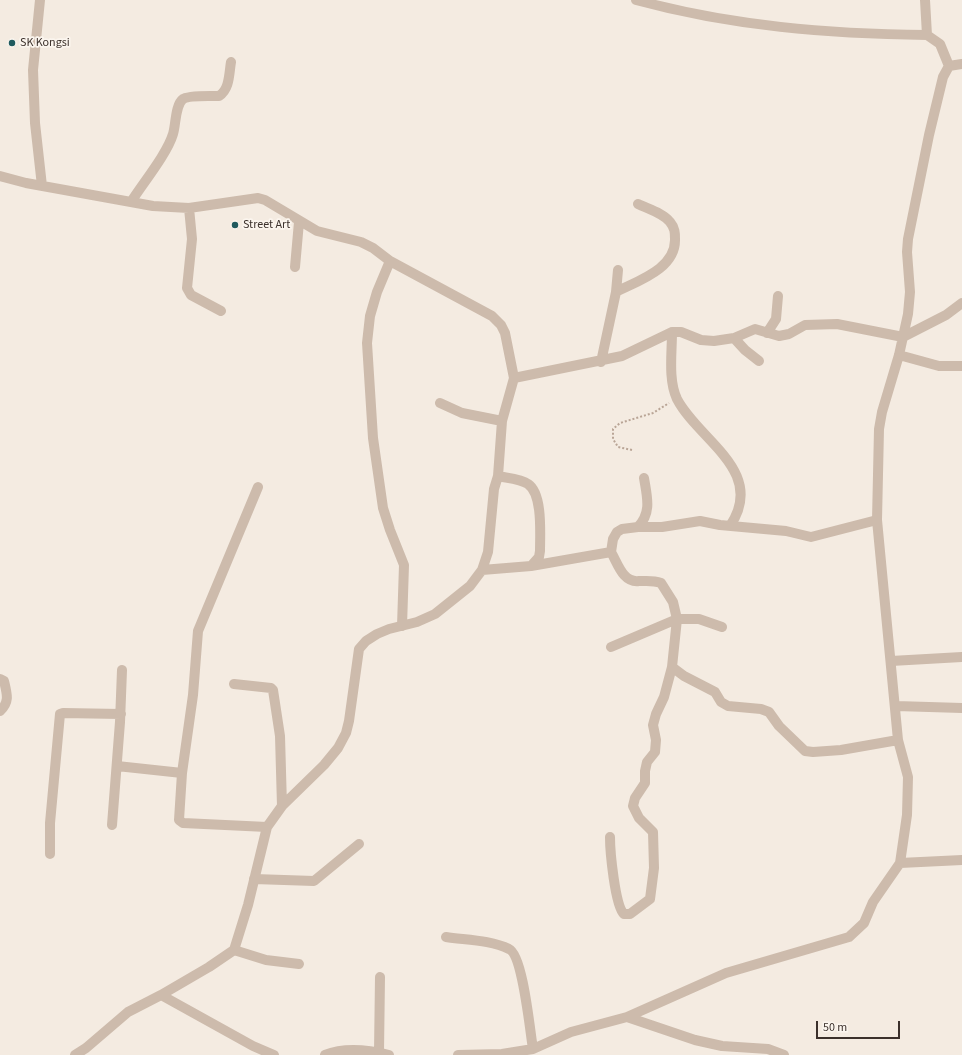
<!DOCTYPE html>
<html>
<head>
<meta charset="utf-8">
<style>
  body { margin:0 }
  #map { position:relative; width:962px; height:1055px; overflow:hidden; background:#f4ebe1; font-family:"Source Sans 3",sans-serif }
  canvas { display:block }
  .scale { position:absolute; left:816px; top:1021px; width:84px; height:18px; box-sizing:border-box; border:2px solid #3b302b; border-top:0; padding-left:5px; font-size:12px; line-height:14px; white-space:nowrap; color:#3b302b; -webkit-text-stroke:3px #fbf5ee; paint-order:stroke }
</style>
</head>
<body>
<div id="map">
<canvas width="962" height="1055"></canvas>
<div class="scale">50 m</div>
</div>
<script>
const g = document.querySelector('canvas').getContext('2d');
g.lineJoin = 'round';
function strokePath(path, color, width, dash) { g.strokeStyle = color; g.lineWidth = width; g.lineCap = dash ? 'butt' : 'round'; g.setLineDash(dash || []); g.stroke(path); }
function write(font, color, halo, rows, align = 'center') {
  g.font = font + ' "Source Sans 3",sans-serif'; g.lineWidth = 3.5; g.setLineDash([]); g.textBaseline = 'middle'; g.strokeStyle = halo; g.fillStyle = color; for (const [text, x, y, turn = 0] of rows) {
    g.save(); g.translate(x, y); g.rotate((+turn || 0) * Math.PI / 180); g.textAlign = isNaN(turn) ? turn : align; if (halo) g.strokeText(text, 0, 0); g.fillText(text, 0, 0); g.restore();
  }
}
strokePath(new Path2D(`
  M 632,450 L 618,447 L 613,439 L 613,429 L 620,423 L 653,413 L 669,403`), '#b9a596', 2, [2, 2]);
strokePath(new Path2D(`
  M 40,0 L 33,70 L 35,123 L 42,186
  M 636,0 C 731,26 829,34 927,35
  M 949,66 L 962,64
  M 0,176 L 26,183 L 153,206 L 189,208 L 258,198 L 265,200 L 317,231 L 361,242 L 373,248 L 390,261 L 492,316 L 501,325 L 505,333 L 514,378 L 502,421 L 498,476 L 494,489 L 488,552 L 482,570 L 470,586 L 435,614 L 417,622 L 389,629 L 377,634 L 366,641 L 359,649 L 349,721 L 346,733 L 338,748 L 324,765 L 282,806 L 267,827 L 248,905 L 234,950 L 209,967 L 161,995 L 128,1012 L 86,1048 L 75,1055
  M 131,202 C 143,183 167,154 173,134 C 176,125 175,105 183,99 C 188,95 212,96 219,96 C 230,89 229,73 231,62
  M 189,208 L 192,239 L 187,288 L 191,295 L 221,311
  M 390,261 L 377,292 L 370,316 L 367,343 L 373,438 L 383,508 L 390,530 L 404,565 L 402,626
  M 295,267 L 299,222
  M 616,292 C 637,281 676,269 675,239 C 675,233 675,228 670,222 C 663,213 648,209 638,204
  M 672,332 C 672,353 668,380 677,399 C 698,440 767,471 730,526
  M 767,333 L 776,319 L 778,296
  M 734,338 L 745,350 L 759,361
  M 899,355 L 939,366 L 962,366
  M 601,362 L 616,292 L 618,270
  M 514,378 L 622,356 L 672,332 L 681,332 L 701,340 L 714,341 L 734,338 L 755,329 L 779,336 L 789,334 L 805,325 L 837,324 L 903,337 L 946,315 L 962,303
  M 440,403 L 462,413 L 502,421
  M 498,476 C 507,478 521,479 528,484 C 543,494 540,534 540,551 L 539,557 L 531,566
  M 258,487 L 198,631 L 193,695 L 182,773 L 179,820 L 183,823 L 267,827
  M 638,527 C 652,512 647,497 644,478
  M 482,570 L 531,566 L 611,552 L 613,539 L 617,532 L 622,529 L 638,527 L 662,527 L 700,521 L 720,525 L 786,531 L 811,537 L 877,520
  M 611,647 L 677,619 L 699,619 L 722,627
  M 891,661 L 962,657
  M 672,667 L 684,676 L 715,692 L 721,702 L 728,706 L 761,709 L 769,712 L 779,726 L 805,751 L 813,752 L 841,750 L 898,740
  M 0,679 L 4,681 C 7,694 10,702 0,711
  M 234,684 L 271,688 L 273,690 L 280,736 L 282,806
  M 896,706 L 962,708
  M 117,766 L 182,773
  M 112,825 L 120,722 L 122,670
  M 610,837 C 610,851 615,906 624,914 L 630,914 L 650,899 L 654,868 L 653,832 L 639,818 L 633,806 L 635,798 L 645,783 L 645,771 L 647,762 L 655,752 L 656,740 L 653,725 L 656,714 L 664,697 L 672,667 L 677,619 L 673,602 L 661,583 C 653,580 648,581 639,581 C 623,583 618,564 611,552
  M 50,854 L 50,823 L 60,714 L 63,713 L 121,714
  M 900,863 L 962,860
  M 254,879 L 314,881 L 359,844
  M 446,937 C 466,940 491,940 509,949 C 523,955 530,1032 533,1049
  M 234,950 L 266,960 L 299,964
  M 161,995 L 253,1046 L 274,1055
  M 627,1017 L 726,973 L 849,937 L 864,923 L 873,902 L 900,863 L 907,815 L 908,777 L 898,740 L 877,520 L 879,429 L 882,412 L 899,355 L 908,314 L 910,292 L 907,252 L 908,239 L 929,135 L 943,77 L 949,66 L 940,44 L 927,35 L 925,0
  M 379,1052 L 380,977
  M 325,1055 C 345,1047 369,1050 389,1055
  M 458,1055 L 502,1054 L 533,1049 L 571,1032 L 627,1017 L 695,1040 L 722,1046 L 768,1049 L 784,1055`), '#cdbbac', 10);
for (const [x, y, r, color] of [
  [12,43,4,"#1f5a5e"],
  [235,225,4,"#1f5a5e"]
]) { const dot = new Path2D(); dot.arc(x, y, r, 0, 2 * Math.PI); g.fillStyle = color; g.fill(dot); strokePath(dot, '#fbf5ee', 1.5); }
write('12px', '#3b302b', '#fbf5ee', [
  ["SK Kongsi",20,43],
  ["Street Art",243,225]
], 'left');
</script>
</body>
</html>
